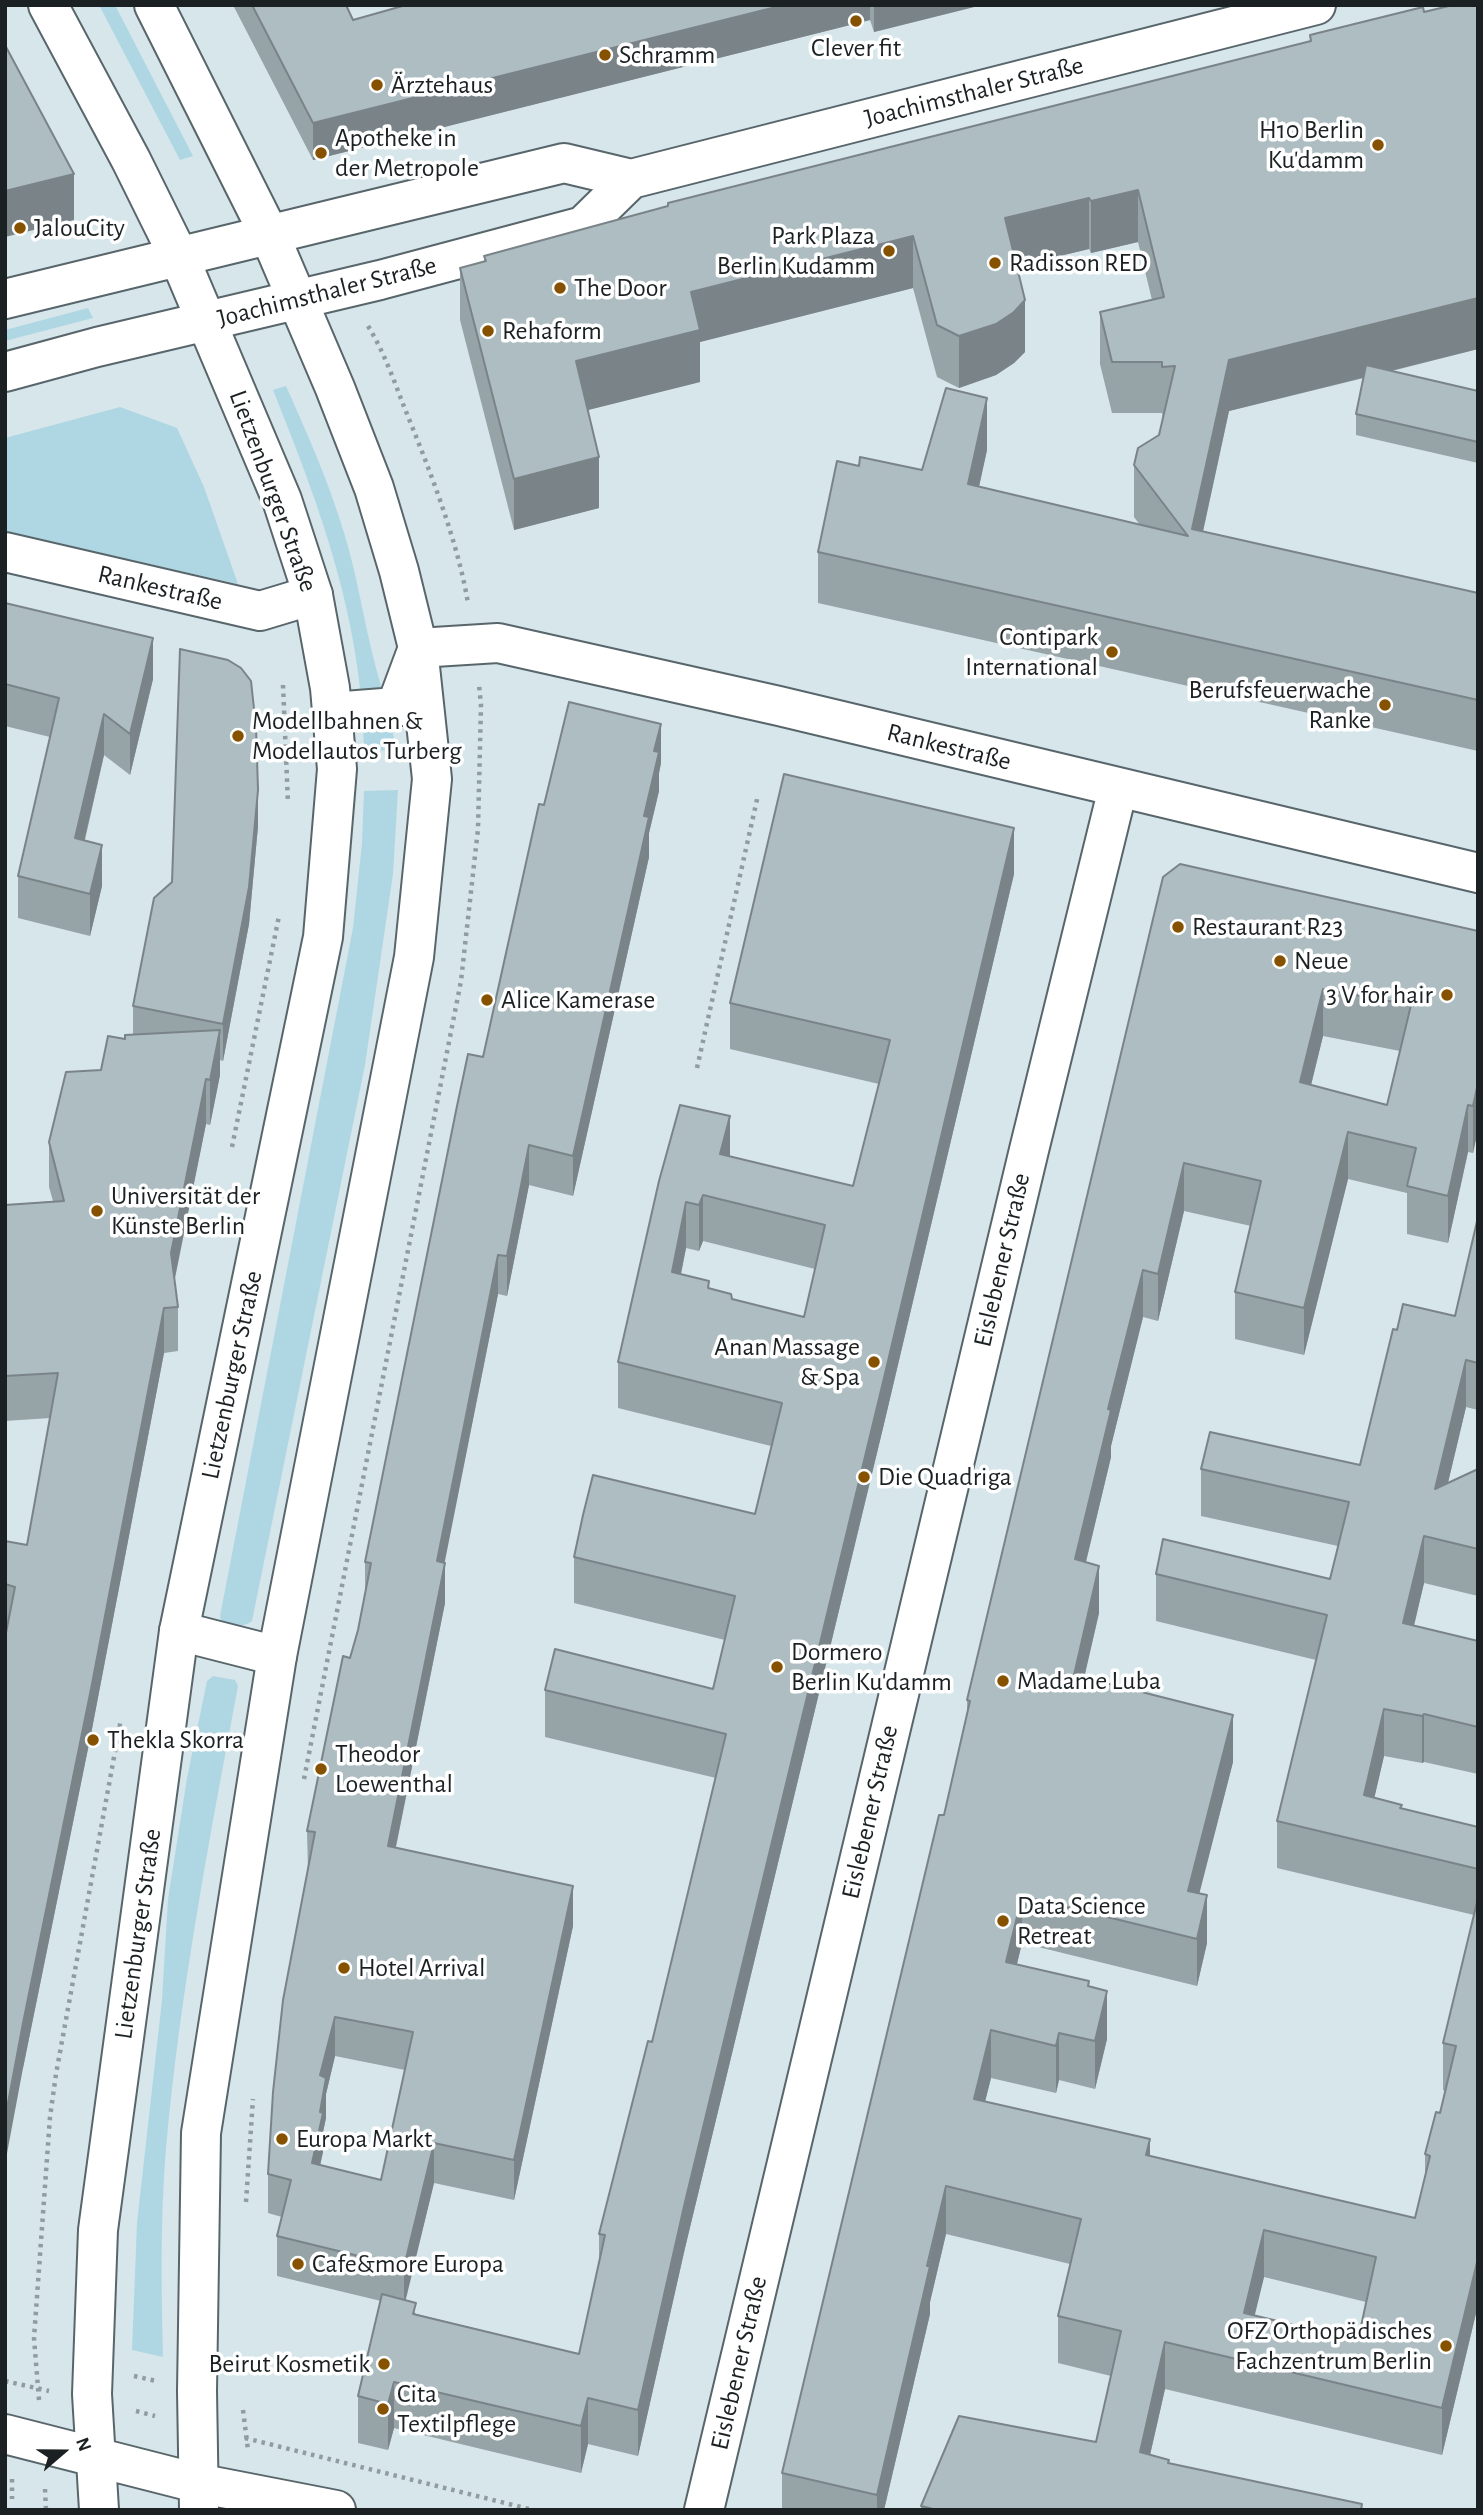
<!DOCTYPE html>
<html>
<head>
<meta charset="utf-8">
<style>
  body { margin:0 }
  #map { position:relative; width:1483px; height:2515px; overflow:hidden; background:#d6e6eb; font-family:"Alegreya Sans",sans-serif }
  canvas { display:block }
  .frame { position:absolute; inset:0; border:7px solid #1b2123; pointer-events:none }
  .north { position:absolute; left:28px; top:2417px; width:70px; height:70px; -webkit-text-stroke:5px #fff; paint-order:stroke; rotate:70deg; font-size:19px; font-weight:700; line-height:28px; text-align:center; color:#1b2123 }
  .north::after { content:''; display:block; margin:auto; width:24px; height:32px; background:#1b2123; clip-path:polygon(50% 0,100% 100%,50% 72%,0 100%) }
</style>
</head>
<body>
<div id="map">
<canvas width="1483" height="2515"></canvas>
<div class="frame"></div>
<div class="north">N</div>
</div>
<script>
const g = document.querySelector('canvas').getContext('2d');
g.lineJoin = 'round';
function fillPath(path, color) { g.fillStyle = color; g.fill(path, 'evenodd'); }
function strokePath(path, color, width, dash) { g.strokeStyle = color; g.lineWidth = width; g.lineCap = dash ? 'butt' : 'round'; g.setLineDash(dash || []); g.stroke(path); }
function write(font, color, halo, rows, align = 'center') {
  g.font = font + ' "Alegreya Sans",sans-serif'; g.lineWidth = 7; g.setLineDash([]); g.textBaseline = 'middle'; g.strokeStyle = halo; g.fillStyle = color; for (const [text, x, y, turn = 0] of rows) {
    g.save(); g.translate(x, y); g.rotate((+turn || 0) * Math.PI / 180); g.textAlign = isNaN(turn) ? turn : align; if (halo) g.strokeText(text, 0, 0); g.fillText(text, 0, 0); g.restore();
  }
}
fillPath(new Path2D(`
  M 99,5 L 115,5 L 193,156 L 180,160 Z
  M 88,308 L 93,318 L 5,341 L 5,330 Z
  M 286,386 C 308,435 330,485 345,536 C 357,576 363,616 373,656 C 381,688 391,718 396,750 L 364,751 C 362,619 321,510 273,390 Z
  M 120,407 L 177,428 L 204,487 L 238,584 L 5,532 L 5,438 Z
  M 398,790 L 393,874 L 365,1065 L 252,1621 C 244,1628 230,1626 221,1621 L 220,1616 L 353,928 L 362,843 L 364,791 Z
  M 213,1676 L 235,1680 L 238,1686 C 211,1830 184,1972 169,2117 C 160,2197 161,2277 163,2357 L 132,2350 L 137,2223 L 162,2000 L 168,1899 L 187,1778 L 207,1681 Z`), '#afd7e3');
const minor = new Path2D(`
  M 5,552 L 260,611 L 313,595
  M 332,712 L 396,707 L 418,648 L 498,643 L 779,706 L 1478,873
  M 179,1631 L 277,1656
  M 197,2483 L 336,2510
  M 704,2510 L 1029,1150 L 1118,788`);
const major = new Path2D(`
  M 48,5 L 131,160 L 179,257 L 282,500 L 313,595 L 330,688 L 337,769 L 323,937 L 179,1631 L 98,2230 L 92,2394 L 99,2510
  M 154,5 L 270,236 L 335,388 L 374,488 L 399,571 L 418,648 L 432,779 L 414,957 L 277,1656 L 201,2133 L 197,2391 L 199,2510
  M 5,299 L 564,163 L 631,179 L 1316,5
  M 5,372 L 97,347 L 380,280 L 583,226 L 631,179
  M 5,2434 L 197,2483`);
strokePath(minor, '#58666b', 42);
strokePath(major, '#58666b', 42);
strokePath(new Path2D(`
  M 368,326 C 383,350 393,378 403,404 C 428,466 457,538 468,603
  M 283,685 L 288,803
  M 697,1068 L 758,795
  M 232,1147 L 279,916
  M 304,1779 L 461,981 L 478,829 L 481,705 L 479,685
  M 246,2202 L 253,2099
  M 134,2376 L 156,2381
  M 5,2381 L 49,2391
  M 39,2400 L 34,2338 L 50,2117 L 56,2074 L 121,1719
  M 243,2410 L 248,2450
  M 136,2411 L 155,2416
  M 245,2438 L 533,2510
  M 12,2479 L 12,2499
  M 45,2489 L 46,2510`), '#909ca0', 4.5, [3.5, 5]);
strokePath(minor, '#fff', 38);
strokePath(major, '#fff', 38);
fillPath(new Path2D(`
  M 233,5 L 346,5 L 353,20 L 406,5 L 982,5 L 874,32 L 870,20 L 313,160 Z
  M 1478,5 L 1478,349 L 1392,371 L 1478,391 L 1478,463 L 1356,435 L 1356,414 L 1364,378 L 1229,411 L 1203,532 L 1478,593 L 1478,751 L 818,603 L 818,552 L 859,466 L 922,470 L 987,450 L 979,487 L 1140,525 L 1134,517 L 1134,465 L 1159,435 L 1163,418 L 1162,413 L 1112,413 L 1100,364 L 1100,312 L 1152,300 L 1138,242 L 1091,253 L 1089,249 L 1017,266 L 1025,352 L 1014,363 L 996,375 L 959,388 L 937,377 L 913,288 L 700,342 L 700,382 L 588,410 L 599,508 L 514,530 L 460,320 L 460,268 L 484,262 L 484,256 L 1310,41 L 1310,35 L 1424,12 Z
  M 5,603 L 153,679 L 130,775 L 104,755 L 85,840 L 102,886 L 90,936 L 18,918 L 18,876 L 50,737 L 5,726 Z
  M 661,763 L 659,773 L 659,791 L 649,833 L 649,857 L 573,1196 L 529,1185 L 507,1296 L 498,1294 L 444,1563 L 445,1603 L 396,1847 L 573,1926 L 514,2200 L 434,2183 L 405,2300 L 416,2314 L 579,2354 L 599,2263 L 599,2234 L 652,2042 L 716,1778 L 545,1737 L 545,1690 L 713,1689 L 725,1640 L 574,1603 L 574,1557 L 755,1514 L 771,1446 L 618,1408 L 618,1362 L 659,1181 L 730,1157 L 853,1186 L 879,1084 L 730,1049 L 730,1003 L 1014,874 L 883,1428 L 685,2248 L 638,2456 L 588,2444 L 581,2473 L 394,2428 L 388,2450 L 358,2443 L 358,2396 L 381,2301 L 277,2276 L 277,2236 L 282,2217 L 268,2213 L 268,2174 L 308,1870 L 307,1831 L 358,1630 L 365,1594 L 365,1562 L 483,1057 L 544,805 ZM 703,1241 L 815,1269 L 804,1317 L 732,1299 L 681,1274 L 686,1248 L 699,1251 ZM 335,2056 L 405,2070 L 381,2180 L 320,2165 L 323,2152 L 323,2132 L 326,2118 L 326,2094 Z
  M 258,826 L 249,924 L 223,1061 L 220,1060 L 220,1075 L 210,1125 L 206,1124 L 174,1279 L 178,1307 L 178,1351 L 164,1353 L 91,1734 L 23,2068 L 7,1629 L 5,1629 L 5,1541 L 27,1545 L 50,1418 L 5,1421 L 5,1205 L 53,1201 L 49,1187 L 49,1142 L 101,1070 L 125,1039 L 133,1035 L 133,1006 Z
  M 1163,877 L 1478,931 L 1478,1130 L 1473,1153 L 1468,1152 L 1448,1243 L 1407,1234 L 1407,1193 L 1348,1179 L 1304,1355 L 1235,1339 L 1235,1292 L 1251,1226 L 1184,1211 L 1158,1321 L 1143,1317 L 1111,1446 L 1111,1457 L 1086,1562 L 1099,1613 L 1084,1677 L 1233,1762 L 1199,1893 L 1207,1943 L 1197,1986 L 1022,1943 L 1017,1964 L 1089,1986 L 1107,2039 L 1095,2089 L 1059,2080 L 1056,2093 L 991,2078 L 985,2101 L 1150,2156 L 1415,2218 L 1425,2175 L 1425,2154 L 1440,2113 L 1445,2091 L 1443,2090 L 1443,2043 L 1474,1915 L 1277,1868 L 1277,1821 L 1316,1660 L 1156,1621 L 1156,1574 L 1330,1579 L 1338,1546 L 1201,1516 L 1201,1469 L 1360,1465 L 1397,1330 L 1455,1316 L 1478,1217 L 1478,1410 L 1466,1407 L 1448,1483 L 1478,1469 L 1478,1596 L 1424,1583 L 1414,1626 L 1478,1641 L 1478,1774 L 1424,1762 L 1422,1763 L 1384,1756 L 1374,1798 L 1402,1809 L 1478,1827 L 1478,2305 L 1442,2455 L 1165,2389 L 1150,2455 L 1169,2464 L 1362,2510 L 921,2510 L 921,2506 L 1096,2442 L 1111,2376 L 1058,2363 L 1058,2316 L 1070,2264 L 946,2234 L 930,2302 L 930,2314 L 884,2510 L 782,2510 L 782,2473 L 944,1815 L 967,1718 L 967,1700 ZM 1323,1036 L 1400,1051 L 1387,1105 L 1311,1085 ZM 1264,2277 L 1366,2302 L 1358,2340 L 1254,2315 Z`), '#96a3a7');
fillPath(new Path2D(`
  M 784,5 L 870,5 L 870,20 L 313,160 L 313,123 Z
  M 874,5 L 982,5 L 874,32 Z
  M 74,174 L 74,220 L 5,237 L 5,191 Z
  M 1138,190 L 1138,242 L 1091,253 L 1091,201 Z
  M 1089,198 L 1089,249 L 1005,269 L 1005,218 Z
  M 913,236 L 913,288 L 700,342 L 700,382 L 576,413 L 576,361 L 691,292 Z
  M 1478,298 L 1478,349 L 1229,411 L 1192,581 L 1192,529 L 1229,360 Z
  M 1025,300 L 1025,352 L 1014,363 L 996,375 L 959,388 L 959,336 Z
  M 987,398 L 987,450 L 968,536 L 968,484 Z
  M 599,457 L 599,508 L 514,530 L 514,479 Z
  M 153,638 L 153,679 L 130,775 L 130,734 Z
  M 104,714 L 104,755 L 75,880 L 75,838 Z
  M 661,724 L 661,763 L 659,773 L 659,791 L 649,833 L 649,857 L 573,1196 L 573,1156 L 644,816 L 654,751 Z
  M 258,790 L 258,826 L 249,924 L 223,1061 L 223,1024 Z
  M 1014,828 L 1014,874 L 883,1428 L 685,2248 L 638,2456 L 638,2410 L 685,2202 Z
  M 102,845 L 102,886 L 90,936 L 90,894 Z
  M 1323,989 L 1323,1036 L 1300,1130 L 1300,1082 Z
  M 220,1030 L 220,1075 L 210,1125 L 210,1080 Z
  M 206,1079 L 206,1124 L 171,1298 L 171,1253 Z
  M 1478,1083 L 1478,1130 L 1473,1153 L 1473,1106 Z
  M 1468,1105 L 1468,1152 L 1448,1243 L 1448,1196 Z
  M 730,1116 L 730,1163 L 720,1201 L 720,1154 Z
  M 1348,1132 L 1348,1179 L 1304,1355 L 1304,1308 Z
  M 529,1145 L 529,1185 L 507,1296 L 507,1256 Z
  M 1184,1163 L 1184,1211 L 1158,1321 L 1158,1274 Z
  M 703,1195 L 703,1241 L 699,1251 L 699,1205 Z
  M 686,1202 L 686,1248 L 672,1318 L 672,1272 Z
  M 498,1255 L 498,1294 L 437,1601 L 437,1561 Z
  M 1143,1270 L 1143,1317 L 1111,1446 L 1111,1457 L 1075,1607 L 1075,1559 L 1108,1409 Z
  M 164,1308 L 164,1353 L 91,1734 L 23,2068 L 5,2164 L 5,2119 L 23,2023 Z
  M 1466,1360 L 1466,1407 L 1435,1537 L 1435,1489 Z
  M 1424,1536 L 1424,1583 L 1403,1671 L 1403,1623 Z
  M 445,1563 L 445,1603 L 388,1885 L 388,1846 Z
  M 1099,1566 L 1099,1613 L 1074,1722 L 1074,1675 Z
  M 1384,1709 L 1384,1756 L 1364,1843 L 1364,1795 Z
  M 1424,1714 L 1424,1762 L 1422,1763 L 1422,1716 Z
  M 1233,1715 L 1233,1762 L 1188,1938 L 1188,1891 Z
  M 573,1886 L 573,1926 L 514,2200 L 514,2160 Z
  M 1207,1895 L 1207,1943 L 1197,1986 L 1197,1939 Z
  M 1022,1896 L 1022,1943 L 1006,2009 L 1006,1962 Z
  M 1107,1991 L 1107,2039 L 1095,2089 L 1095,2041 Z
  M 335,2017 L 335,2056 L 326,2094 L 326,2118 L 323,2132 L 323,2152 L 312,2202 L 312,2163 L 320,2075 Z
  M 991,2030 L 991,2078 L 974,2146 L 974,2099 Z
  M 1059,2033 L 1059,2080 L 1056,2093 L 1056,2046 Z
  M 1150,2139 L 1150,2186 L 1146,2155 Z
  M 434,2143 L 434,2183 L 404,2307 L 404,2267 Z
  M 946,2186 L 946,2234 L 930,2302 L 930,2314 L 884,2510 L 877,2510 L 877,2495 Z
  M 1264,2230 L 1264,2277 L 1244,2360 L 1244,2313 Z
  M 1478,2258 L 1478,2305 L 1442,2455 L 1442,2408 Z
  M 1165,2342 L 1165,2389 L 1140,2499 L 1140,2452 Z
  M 394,2382 L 394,2428 L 388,2450 L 388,2404 Z
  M 588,2398 L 588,2444 L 581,2473 L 581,2426 Z`), '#7a8488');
const building = new Path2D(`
  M 252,5 L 346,5 L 353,20 L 406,5 L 784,5 L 313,123 Z
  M 1453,5 L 1478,5 L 1478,298 L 1229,360 L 1192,529 L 1478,593 L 1478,700 L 818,552 L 837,461 L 859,466 L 860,457 L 922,470 L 946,388 L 987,398 L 968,484 L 1188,536 L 1134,465 L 1138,448 L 1159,435 L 1175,366 L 1162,367 L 1162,362 L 1112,362 L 1100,312 L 1164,297 L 1138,190 L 1091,201 L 1089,198 L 1005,218 L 1025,300 L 1014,312 L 996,324 L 959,336 L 937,325 L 913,236 L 691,292 L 700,330 L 576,361 L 599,457 L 514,479 L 460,268 L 486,261 L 484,256 L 668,206 L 668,203 L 1311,41 L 1310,35 L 1423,7 L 1424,12 Z
  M 5,45 L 74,174 L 5,191 Z
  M 1366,365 L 1478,391 L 1478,442 L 1356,414 Z
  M 5,603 L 153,638 L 130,734 L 104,714 L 75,838 L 102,845 L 90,894 L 18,876 L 59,698 L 5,684 Z
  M 180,649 L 228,660 L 241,668 L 251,681 L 256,727 L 258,790 L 249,887 L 223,1024 L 133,1006 L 154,898 L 172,882 Z
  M 569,702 L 661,724 L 654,751 L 659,752 L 644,816 L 649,817 L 573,1156 L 529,1145 L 507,1256 L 498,1255 L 437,1561 L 445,1563 L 388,1846 L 573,1886 L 514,2160 L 434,2143 L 404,2267 L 277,2236 L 291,2180 L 268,2174 L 273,2092 L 283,2000 L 315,1832 L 307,1831 L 343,1656 L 350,1658 L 358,1630 L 371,1563 L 365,1562 L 457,1106 L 468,1054 L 483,1057 L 539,804 L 544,805 ZM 335,2017 L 413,2032 L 381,2180 L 312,2163 L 323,2113 L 320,2112 L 326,2078 L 320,2075 Z
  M 784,774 L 1014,828 L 883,1382 L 685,2202 L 638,2410 L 588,2398 L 581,2426 L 394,2382 L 388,2404 L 358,2396 L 382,2294 L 416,2303 L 413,2314 L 579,2354 L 605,2235 L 599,2234 L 648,2041 L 652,2042 L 726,1734 L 545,1690 L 555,1649 L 713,1689 L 735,1596 L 574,1557 L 583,1515 L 593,1475 L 755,1514 L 782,1403 L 618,1362 L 659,1181 L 680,1105 L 730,1116 L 720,1154 L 853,1186 L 890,1040 L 730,1003 ZM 703,1195 L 825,1225 L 804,1317 L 732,1299 L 731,1294 L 708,1288 L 709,1281 L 672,1272 L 686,1202 L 699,1205 Z
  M 1180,864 L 1478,931 L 1478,1083 L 1473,1106 L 1468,1105 L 1448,1196 L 1407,1186 L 1416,1148 L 1348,1132 L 1304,1308 L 1235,1292 L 1261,1181 L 1184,1163 L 1158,1274 L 1143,1270 L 1108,1409 L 1111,1410 L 1075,1559 L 1099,1566 L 1074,1675 L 1233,1715 L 1188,1891 L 1207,1895 L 1197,1939 L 1022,1896 L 1006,1962 L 1089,1981 L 1088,1986 L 1107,1991 L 1095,2041 L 1059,2033 L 1056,2046 L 991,2030 L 974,2099 L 1150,2139 L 1146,2155 L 1415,2218 L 1430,2156 L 1425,2154 L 1436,2112 L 1440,2113 L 1456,2046 L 1443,2043 L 1478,1898 L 1478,2258 L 1442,2408 L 1165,2342 L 1140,2452 L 1169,2460 L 1168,2463 L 1362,2504 L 1361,2510 L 937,2510 L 921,2506 L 959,2416 L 1096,2442 L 1121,2331 L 1058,2316 L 1081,2219 L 946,2186 L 927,2266 L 930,2266 L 877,2495 L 782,2473 L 939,1815 L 944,1815 L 970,1701 L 967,1700 L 1163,877 ZM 1323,989 L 1411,1005 L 1387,1105 L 1300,1082 ZM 1264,2230 L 1376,2257 L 1358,2340 L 1244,2313 Z
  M 220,1030 L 210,1080 L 206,1079 L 171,1253 L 178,1307 L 164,1308 L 91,1689 L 23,2023 L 5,2119 L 5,1638 L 15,1587 L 5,1584 L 5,1541 L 27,1545 L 58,1373 L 5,1376 L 5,1205 L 64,1201 L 49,1142 L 66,1072 L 101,1070 L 108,1036 L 125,1039 L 125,1035 Z
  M 1478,1217 L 1478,1363 L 1466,1360 L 1435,1489 L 1478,1469 L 1478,1549 L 1424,1536 L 1403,1623 L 1478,1641 L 1478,1727 L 1424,1714 L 1422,1716 L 1384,1709 L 1364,1795 L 1402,1805 L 1400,1808 L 1478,1827 L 1478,1869 L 1277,1821 L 1327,1615 L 1156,1574 L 1163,1539 L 1330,1579 L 1349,1502 L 1201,1469 L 1210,1432 L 1360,1465 L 1393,1329 L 1397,1330 L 1403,1304 L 1455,1316 Z`);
fillPath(building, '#aebdc2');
strokePath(building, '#7a8488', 2);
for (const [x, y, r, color] of [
  [856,21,7,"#875200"],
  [605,55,7,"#875200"],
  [377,85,7,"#875200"],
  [1378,145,7,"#875200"],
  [321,153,7,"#875200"],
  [20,228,7,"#875200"],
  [889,251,7,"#875200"],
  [995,263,7,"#875200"],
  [560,288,7,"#875200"],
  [488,331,7,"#875200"],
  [1112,652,7,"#875200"],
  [1385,705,7,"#875200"],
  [238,736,7,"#875200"],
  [1178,927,7,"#875200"],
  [1280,961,7,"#875200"],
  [1447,995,7,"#875200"],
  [487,1000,7,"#875200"],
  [97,1211,7,"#875200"],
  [874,1362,7,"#875200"],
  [864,1477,7,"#875200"],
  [777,1667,7,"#875200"],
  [1003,1681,7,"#875200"],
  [93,1740,7,"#875200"],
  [321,1769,7,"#875200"],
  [1003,1921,7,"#875200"],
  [344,1968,7,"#875200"],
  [282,2139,7,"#875200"],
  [298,2264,7,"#875200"],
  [1446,2346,7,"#875200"],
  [384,2364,7,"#875200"],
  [383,2409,7,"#875200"]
]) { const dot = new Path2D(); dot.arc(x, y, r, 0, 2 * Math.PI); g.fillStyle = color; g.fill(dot); strokePath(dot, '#fff', 2.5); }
write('26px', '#1b2123', '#fff', [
  ["Clever fit",856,48,"center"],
  ["Schramm",619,55],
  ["Ärztehaus",391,85],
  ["H10 Berlin",1364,130,"right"],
  ["Ku'damm",1364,160,"right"],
  ["Apotheke in",335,138],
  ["der Metropole",335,168],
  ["JalouCity",34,228],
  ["Park Plaza",875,236,"right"],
  ["Berlin Kudamm",875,266,"right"],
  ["Radisson RED",1009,263],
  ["The Door",574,288],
  ["Rehaform",502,331],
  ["Contipark",1098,637,"right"],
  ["International",1098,667,"right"],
  ["Berufsfeuerwache",1371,690,"right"],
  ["Ranke",1371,720,"right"],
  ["Modellbahnen &",252,721],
  ["Modellautos Turberg",252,751],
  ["Restaurant R23",1192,927],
  ["Neue",1294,961],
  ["3 V for hair",1433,995,"right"],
  ["Alice Kamerase",501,1000],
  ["Universität der",111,1196],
  ["Künste Berlin",111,1226],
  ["Anan Massage",860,1347,"right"],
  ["& Spa",860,1377,"right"],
  ["Die Quadriga",878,1477],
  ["Dormero",791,1652],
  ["Berlin Ku'damm",791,1682],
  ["Madame Luba",1017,1681],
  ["Thekla Skorra",107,1740],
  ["Theodor",335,1754],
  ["Loewenthal",335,1784],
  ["Data Science",1017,1906],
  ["Retreat",1017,1936],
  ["Hotel Arrival",358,1968],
  ["Europa Markt",296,2139],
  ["Cafe&more Europa",312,2264],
  ["OFZ Orthopädisches",1432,2331,"right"],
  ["Fachzentrum Berlin",1432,2361,"right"],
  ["Beirut Kosmetik",370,2364,"right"],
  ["Cita",397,2394],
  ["Textilpflege",397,2424]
], 'left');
write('26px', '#1b2123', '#fff', [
  ["Joachimsthaler Straße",974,92,-14],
  ["Joachimsthaler Straße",327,292,-14],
  ["Lietzenburger Straße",273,491,70],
  ["Rankestraße",160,588,13],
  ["Rankestraße",949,747,14],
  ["Eislebener Straße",1002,1260,-77],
  ["Lietzenburger Straße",232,1375,-78],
  ["Eislebener Straße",870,1812,-77],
  ["Lietzenburger Straße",138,1934,-82],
  ["Eislebener Straße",739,2363,-77]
]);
</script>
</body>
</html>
